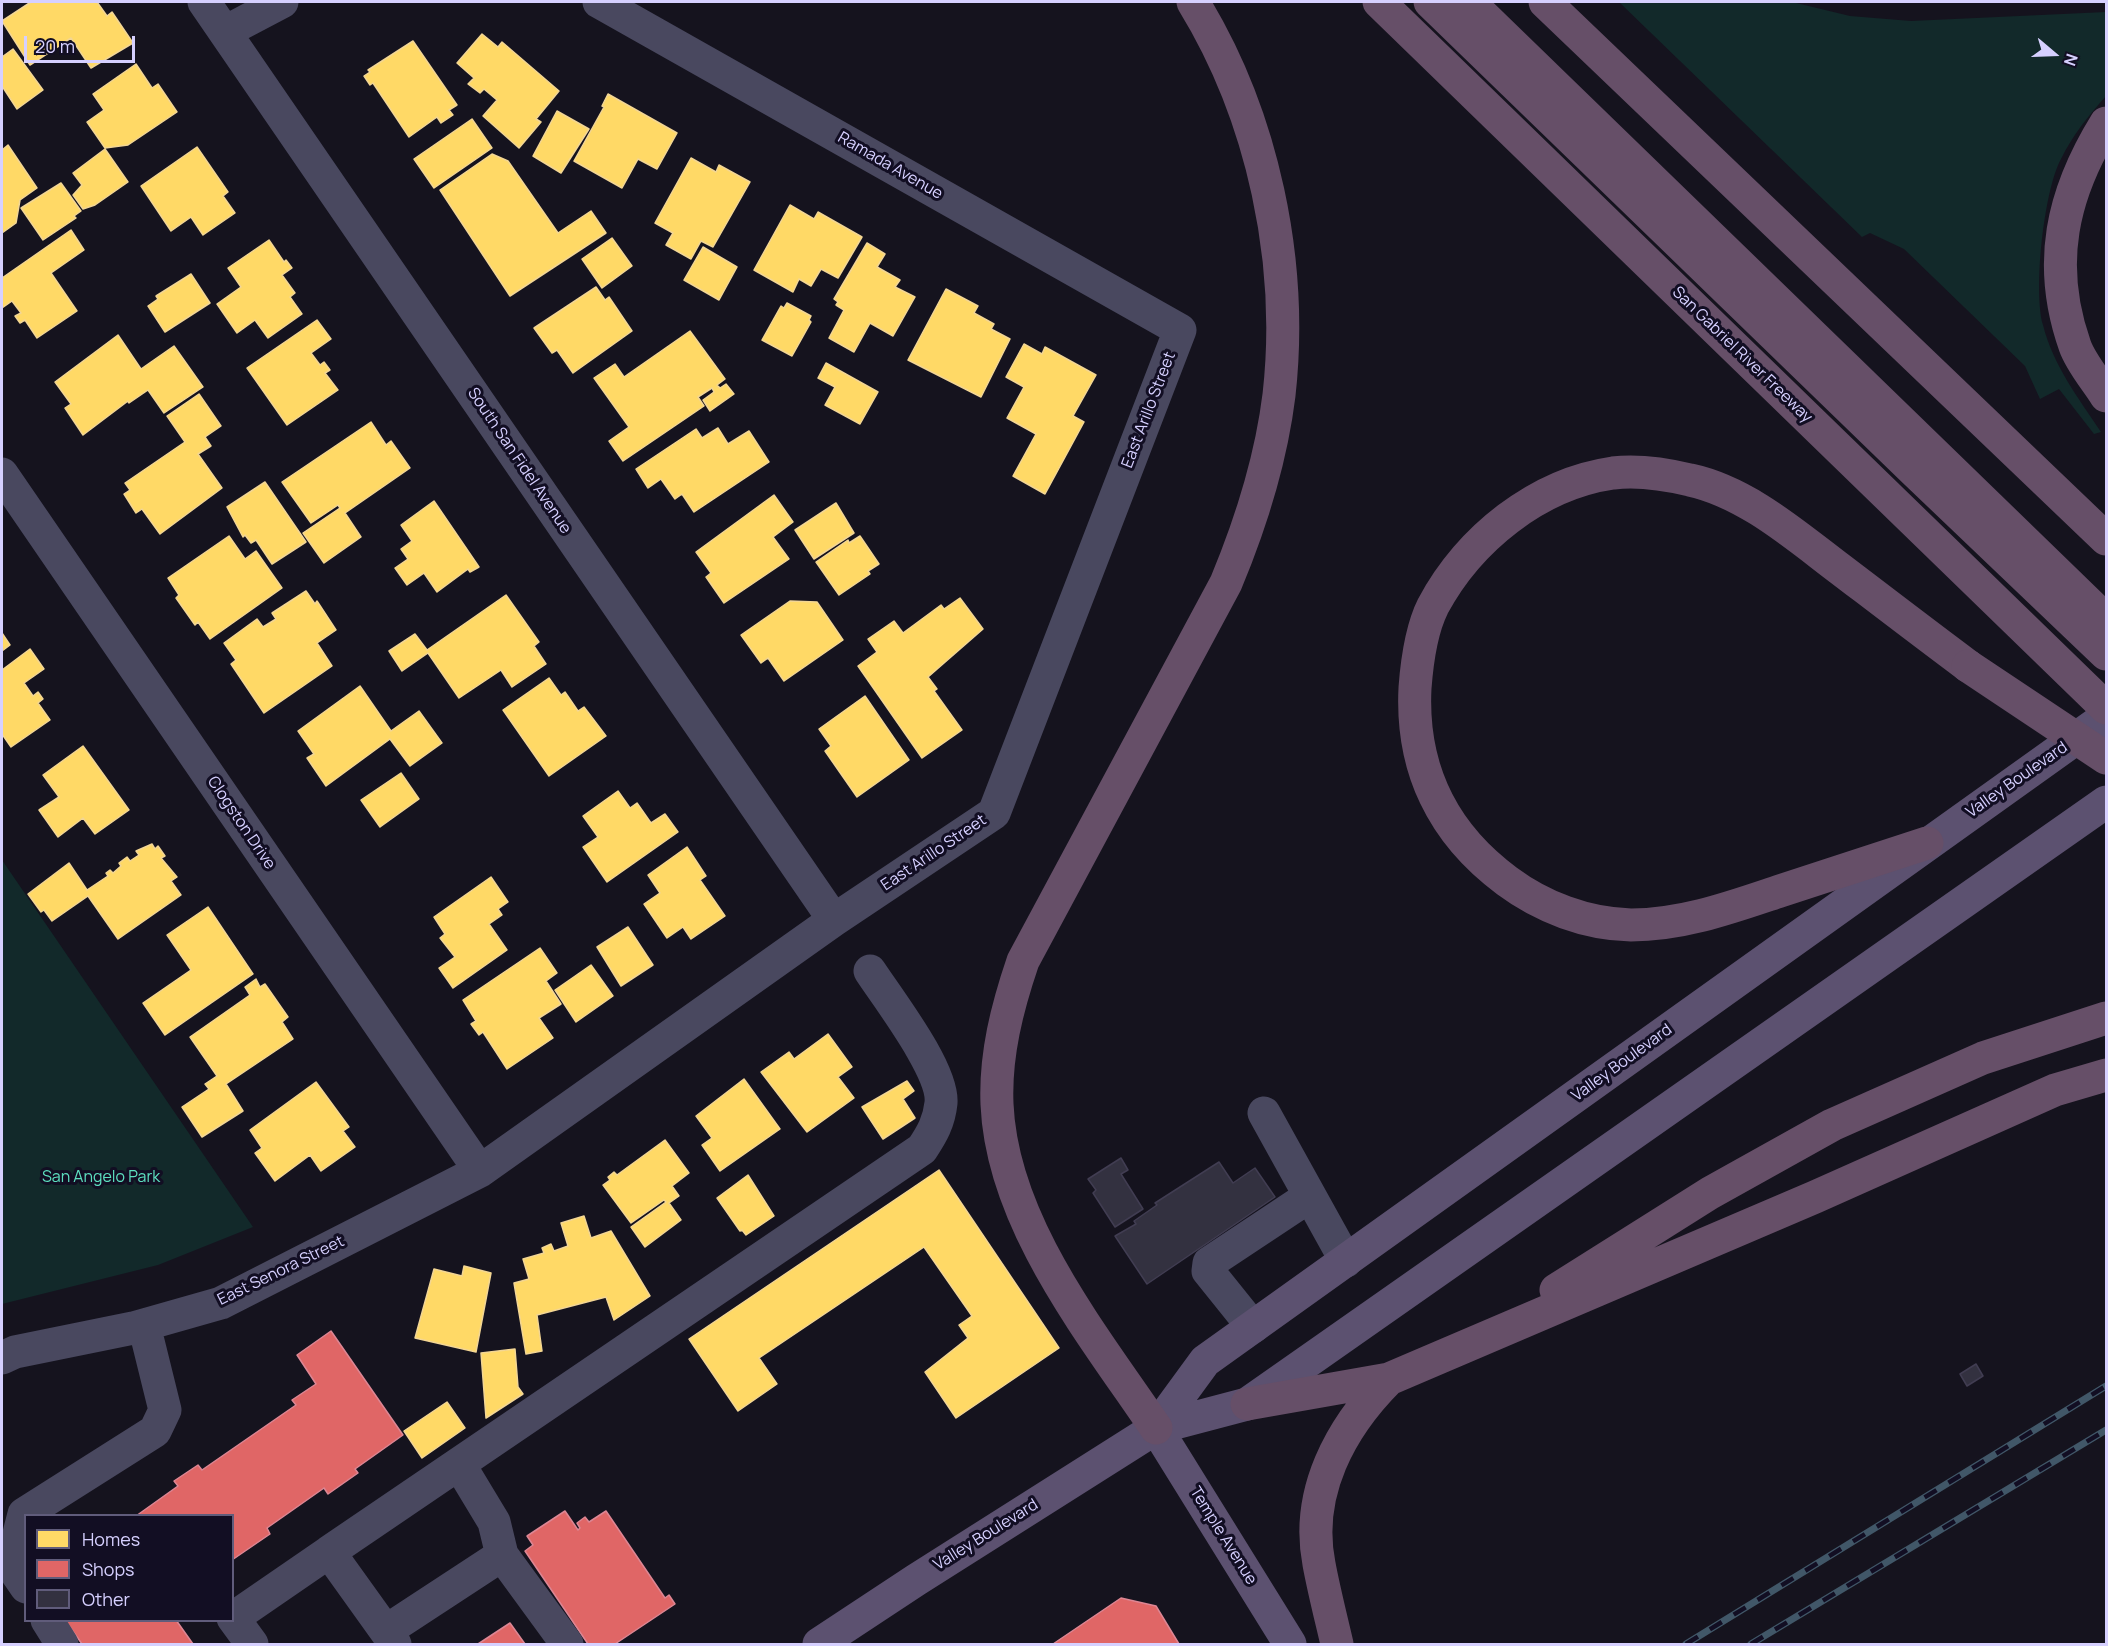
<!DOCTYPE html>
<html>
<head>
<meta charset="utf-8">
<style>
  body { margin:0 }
  #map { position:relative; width:2108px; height:1646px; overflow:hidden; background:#15131e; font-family:Manrope,sans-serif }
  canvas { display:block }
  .frame { position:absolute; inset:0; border:3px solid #d6d0ff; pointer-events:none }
  .legend { position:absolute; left:24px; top:1514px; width:210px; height:108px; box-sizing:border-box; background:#120e23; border:2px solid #605c7b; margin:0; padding:8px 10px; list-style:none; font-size:18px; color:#d6d0ff }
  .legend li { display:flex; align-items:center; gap:12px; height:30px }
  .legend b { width:30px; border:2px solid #605c7b }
  .north { position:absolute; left:2024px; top:24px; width:60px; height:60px; -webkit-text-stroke:4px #120e23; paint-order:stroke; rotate:109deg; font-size:16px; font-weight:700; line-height:24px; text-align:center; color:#d6d0ff }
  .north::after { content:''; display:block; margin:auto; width:21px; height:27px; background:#d6d0ff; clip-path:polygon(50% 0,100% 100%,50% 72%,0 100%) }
  .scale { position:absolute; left:24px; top:36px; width:111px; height:27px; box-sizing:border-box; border:3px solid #d6d0ff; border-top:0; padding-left:8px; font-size:18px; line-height:21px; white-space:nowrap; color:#d6d0ff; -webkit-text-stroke:4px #120e23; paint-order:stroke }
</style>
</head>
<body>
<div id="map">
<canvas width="2108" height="1646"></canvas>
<div class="frame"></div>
<ul class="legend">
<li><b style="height:16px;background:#ffd966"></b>Homes</li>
<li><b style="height:16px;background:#e06666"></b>Shops</li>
<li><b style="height:16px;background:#333140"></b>Other</li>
</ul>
<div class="north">N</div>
<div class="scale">20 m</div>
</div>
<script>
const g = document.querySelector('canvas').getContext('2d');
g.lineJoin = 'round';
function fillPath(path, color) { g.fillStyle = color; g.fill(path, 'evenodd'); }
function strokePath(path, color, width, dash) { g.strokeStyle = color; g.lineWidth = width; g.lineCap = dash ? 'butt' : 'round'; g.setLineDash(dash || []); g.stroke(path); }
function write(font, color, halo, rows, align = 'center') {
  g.font = font + ' Manrope,sans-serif'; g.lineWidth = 6; g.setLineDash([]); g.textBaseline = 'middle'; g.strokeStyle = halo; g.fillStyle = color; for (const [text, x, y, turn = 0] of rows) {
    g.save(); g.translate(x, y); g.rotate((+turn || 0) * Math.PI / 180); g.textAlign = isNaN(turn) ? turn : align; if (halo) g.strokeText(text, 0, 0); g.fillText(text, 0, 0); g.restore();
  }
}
fillPath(new Path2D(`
  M 1619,2 L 1792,2 L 1850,16 L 1911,21 L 2106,12 L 2106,96 C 2089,115 2072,136 2061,159 C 2044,190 2033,290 2043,325 C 2053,365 2079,399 2101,432 L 2094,434 L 2059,389 L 2040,399 L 2025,366 L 1904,249 L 1870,233 L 1862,237 Z
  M 2,860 L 253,1227 L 158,1265 L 2,1304 Z`), '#12292a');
const homes = new Path2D(`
  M 31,2 L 97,2 L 107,16 L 112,12 L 133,43 L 91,68 L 71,38 L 30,65 L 2,21 Z
  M 482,34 L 498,47 L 502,42 L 559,91 L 536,119 L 541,122 L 519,148 L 483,116 L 497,100 L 484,89 L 480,93 L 468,84 L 474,78 L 457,63 Z
  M 413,41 L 457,105 L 449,110 L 453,115 L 441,123 L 437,117 L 409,137 L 373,83 L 370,85 L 364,76 L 370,72 L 368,70 Z
  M 13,49 L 43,90 L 17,109 L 2,86 L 2,57 Z
  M 136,64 L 152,88 L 158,84 L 177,112 L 128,145 L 105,148 L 87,122 L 104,110 L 93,94 Z
  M 608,94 L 677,133 L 657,169 L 638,159 L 622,188 L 574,161 L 604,107 L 602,106 Z
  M 557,111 L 589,129 L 561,173 L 533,156 Z
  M 472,119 L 492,148 L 434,188 L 414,159 Z
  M 8,145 L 37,188 L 20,200 L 16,223 L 2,233 L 2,150 Z
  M 197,147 L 228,192 L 223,196 L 235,213 L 203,235 L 191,217 L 171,231 L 141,186 Z
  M 105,149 L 128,182 L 95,205 L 83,209 L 73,195 L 82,185 L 73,173 Z
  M 492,154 L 508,161 L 558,233 L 591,211 L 606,233 L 510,296 L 440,190 Z
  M 691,158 L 716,172 L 719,165 L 750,182 L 713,247 L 701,241 L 691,259 L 666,245 L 673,233 L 655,223 Z
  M 61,183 L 81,211 L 74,216 L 76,218 L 43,240 L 21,208 Z
  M 790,205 L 814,219 L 818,212 L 862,237 L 838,278 L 821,269 L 811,286 L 799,279 L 793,292 L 754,270 Z
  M 71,230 L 84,250 L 51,273 L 77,311 L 37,338 L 25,320 L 20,323 L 15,316 L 21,313 L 12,301 L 2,308 L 2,278 Z
  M 612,238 L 632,266 L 602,288 L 582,259 Z
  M 269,240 L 284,262 L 286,260 L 292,268 L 282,275 L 295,293 L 290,297 L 302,314 L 268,338 L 255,320 L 237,333 L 217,304 L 241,287 L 228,268 Z
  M 867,243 L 885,254 L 877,267 L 900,280 L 895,287 L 915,297 L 893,336 L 870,323 L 854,352 L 829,338 L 844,310 L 836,305 L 838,302 L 834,299 Z
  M 703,247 L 737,267 L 719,300 L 684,280 Z
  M 191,274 L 210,303 L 165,332 L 148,306 L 158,299 L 156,296 Z
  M 596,287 L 605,300 L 609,297 L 632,331 L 573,373 L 557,350 L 552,353 L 534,328 Z
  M 946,289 L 978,306 L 974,313 L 994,324 L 991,329 L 1010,339 L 981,397 L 908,360 Z
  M 787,303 L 811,316 L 809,320 L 811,322 L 792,356 L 762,340 L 781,306 L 784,308 Z
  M 317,320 L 331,339 L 311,353 L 320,365 L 324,362 L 330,370 L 325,373 L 338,390 L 287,425 L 247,368 Z
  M 690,331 L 725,379 L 717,385 L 720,388 L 726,384 L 734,394 L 710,411 L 703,400 L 714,392 L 712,388 L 698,397 L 704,406 L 623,461 L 609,441 L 629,427 L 594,378 L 615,364 L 624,377 Z
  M 118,335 L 141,369 L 174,346 L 203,387 L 164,413 L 148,390 L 129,403 L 128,401 L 83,435 L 65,408 L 71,404 L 55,382 Z
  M 1024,344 L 1042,354 L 1045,347 L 1096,375 L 1073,416 L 1084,422 L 1045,494 L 1013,476 L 1036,434 L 1007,418 L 1024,387 L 1006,377 Z
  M 826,363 L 878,392 L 860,424 L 825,405 L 835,387 L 818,378 Z
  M 199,394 L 221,426 L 205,437 L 211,446 L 198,454 L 222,488 L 160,534 L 142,509 L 136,513 L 124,494 L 130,490 L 125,483 L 185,442 L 167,416 Z
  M 371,422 L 386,445 L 391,441 L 410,468 L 345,513 L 361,537 L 324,563 L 303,533 L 340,508 L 338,505 L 311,523 L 282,482 Z
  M 718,428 L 728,444 L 749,431 L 769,462 L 694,512 L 682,494 L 675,499 L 661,479 L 648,488 L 636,469 L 696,429 L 702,438 Z
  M 265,482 L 306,542 L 272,564 L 256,540 L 251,543 L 245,535 L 243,537 L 227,507 Z
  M 774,495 L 793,522 L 773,537 L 789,559 L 724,603 L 706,577 L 711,573 L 696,552 Z
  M 434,501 L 479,567 L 470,572 L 468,569 L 437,592 L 424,573 L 407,585 L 395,568 L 408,559 L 401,549 L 412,541 L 401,525 Z
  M 836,503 L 854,533 L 814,559 L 795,530 Z
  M 229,536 L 245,559 L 256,551 L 282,588 L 210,639 L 198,622 L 195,625 L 176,598 L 179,595 L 168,578 Z
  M 860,536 L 879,564 L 868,571 L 870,574 L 839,595 L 816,562 L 848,540 L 849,543 Z
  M 306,591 L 315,604 L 317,601 L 336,630 L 317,643 L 332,666 L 264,713 L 231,664 L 236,660 L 224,643 L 257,619 L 263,627 L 276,619 L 272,613 Z
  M 506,595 L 539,642 L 534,646 L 546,664 L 512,687 L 501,670 L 459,698 L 428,653 L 402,671 L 389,651 L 415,634 L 427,650 Z
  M 960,598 L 983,629 L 928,677 L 937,689 L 934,691 L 962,730 L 922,758 L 858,666 L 877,652 L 868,639 L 894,621 L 903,633 L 941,605 L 944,609 Z
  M 790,601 L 817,602 L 843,640 L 784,681 L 768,658 L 761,663 L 741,635 Z
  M 2,633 L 10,645 L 2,651 Z
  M 30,649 L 44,669 L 24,683 L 33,696 L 38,692 L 43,699 L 38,703 L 50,720 L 11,747 L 2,734 L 2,670 Z
  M 549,678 L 561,695 L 565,692 L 578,711 L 584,707 L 606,736 L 549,776 L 503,710 Z
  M 360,686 L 391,731 L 419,711 L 442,743 L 410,766 L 390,739 L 326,786 L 307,758 L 314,754 L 298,731 Z
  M 865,696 L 909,760 L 857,797 L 825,751 L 831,746 L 819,729 Z
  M 83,746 L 129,810 L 95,834 L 83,818 L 58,837 L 39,810 L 59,797 L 43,775 Z
  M 401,773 L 419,799 L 380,827 L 361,800 Z
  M 618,791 L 630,808 L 637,803 L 651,823 L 665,814 L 678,832 L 607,882 L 583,847 L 598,837 L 583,816 Z
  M 152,844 L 155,849 L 158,846 L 165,856 L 161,858 L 177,877 L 171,881 L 181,895 L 118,939 L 88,896 L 52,921 L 44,910 L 41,912 L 28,894 L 69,863 L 87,890 L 108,876 L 106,873 L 110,870 L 113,873 L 121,866 L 119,863 L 127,857 L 130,861 L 139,855 L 136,851 Z
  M 687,847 L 706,876 L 700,880 L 725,916 L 691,939 L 683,927 L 667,938 L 644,904 L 660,893 L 648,875 Z
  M 491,877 L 508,902 L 498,909 L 502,915 L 489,924 L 507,950 L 453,988 L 439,968 L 455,957 L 440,938 L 445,934 L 434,917 Z
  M 208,907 L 253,974 L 165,1035 L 143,1003 L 191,970 L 167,935 Z
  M 628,927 L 653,965 L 621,986 L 597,947 Z
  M 540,948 L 557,973 L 546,981 L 561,1004 L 539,1018 L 553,1038 L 507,1069 L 483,1032 L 479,1035 L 471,1024 L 476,1021 L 463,1000 Z
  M 591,965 L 613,996 L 576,1022 L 555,990 Z
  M 256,979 L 260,987 L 265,984 L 288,1017 L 282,1022 L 293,1039 L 226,1084 L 243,1111 L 202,1137 L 182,1107 L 209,1089 L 205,1084 L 217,1076 L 190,1037 L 250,995 L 245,987 Z
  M 828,1034 L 852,1067 L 838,1077 L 854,1098 L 807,1132 L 761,1072 L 789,1052 L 794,1059 Z
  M 744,1079 L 780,1129 L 720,1171 L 702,1145 L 712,1138 L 696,1116 Z
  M 907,1081 L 914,1091 L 903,1099 L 915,1118 L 883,1139 L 862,1107 Z
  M 316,1082 L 349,1127 L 343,1131 L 355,1147 L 321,1171 L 310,1155 L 275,1181 L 255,1153 L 262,1148 L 250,1130 Z
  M 665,1140 L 689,1173 L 672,1186 L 679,1196 L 669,1203 L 681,1220 L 645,1247 L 631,1227 L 666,1202 L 664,1200 L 631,1223 L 603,1185 L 610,1180 L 608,1177 L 614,1172 L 617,1175 Z
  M 939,1170 L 1059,1348 L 956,1418 L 925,1372 L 968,1338 L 959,1325 L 972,1316 L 924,1247 L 759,1358 L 777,1384 L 738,1411 L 689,1339 Z
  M 748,1175 L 774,1216 L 746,1235 L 742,1230 L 740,1231 L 717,1198 Z
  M 584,1216 L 591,1238 L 611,1231 L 650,1296 L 614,1320 L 606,1297 L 537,1315 L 542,1351 L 526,1354 L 514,1283 L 529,1279 L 523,1259 L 544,1253 L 542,1248 L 551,1244 L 554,1251 L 568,1246 L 561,1223 Z
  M 464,1266 L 491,1273 L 476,1352 L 415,1338 L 434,1269 L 462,1276 Z
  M 515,1349 L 518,1387 L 523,1394 L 486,1418 L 481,1353 Z
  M 447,1402 L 465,1428 L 422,1458 L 404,1431 Z`);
fillPath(homes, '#ffd966');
strokePath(homes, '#f3d694', 1.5);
const shops = new Path2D(`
  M 331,1331 L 403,1435 L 355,1469 L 358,1473 L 328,1494 L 324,1488 L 267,1528 L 270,1534 L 232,1560 L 232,1516 L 136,1516 L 178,1486 L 174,1481 L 198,1465 L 202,1470 L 296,1405 L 292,1400 L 316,1384 L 297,1355 Z
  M 565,1511 L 578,1530 L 580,1528 L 577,1523 L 585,1517 L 589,1522 L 606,1511 L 665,1598 L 669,1595 L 675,1604 L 615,1644 L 588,1644 L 525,1551 L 533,1545 L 527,1536 Z
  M 1121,1598 L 1156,1606 L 1179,1644 L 1053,1644 Z
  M 65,1620 L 176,1620 L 193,1644 L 82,1644 Z
  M 510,1623 L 525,1644 L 478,1644 Z`);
fillPath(shops, '#e06666');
strokePath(shops, '#dd8694', 1.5);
const building = new Path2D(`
  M 1121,1158 L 1128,1170 L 1121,1174 L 1143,1209 L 1115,1227 L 1093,1193 L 1096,1190 L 1088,1179 Z
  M 1219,1162 L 1233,1183 L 1255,1168 L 1275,1197 L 1147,1284 L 1115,1236 L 1136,1224 L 1134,1221 L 1157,1205 L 1155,1203 Z
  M 1976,1364 L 1983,1376 L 1967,1386 L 1960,1374 Z`);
fillPath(building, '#333140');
strokePath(building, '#413d52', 1.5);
strokePath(new Path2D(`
  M 204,2 L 834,920
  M 225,32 L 282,2
  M 2,474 L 480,1171
  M 1264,1113 L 1346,1261
  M 1253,1327 L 1208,1271 L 1209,1263 L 1310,1196
  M 2,1358 L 15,1352 L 133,1328 L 221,1303 L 480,1171 L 834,920 L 994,813 L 1180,330 L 599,2
  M 459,1464 L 494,1522 L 502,1555
  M 329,1552 L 922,1149 C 932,1134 939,1122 941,1103 C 944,1071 889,1000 870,971
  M 26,1587 L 11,1565 L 24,1514 L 155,1431 L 165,1410 L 144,1325
  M 47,1620 L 62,1644
  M 386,1631 L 502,1555 L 567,1644
  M 252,1644 L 233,1618 L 329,1552 L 395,1644`), '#49485f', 33);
strokePath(new Path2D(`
  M 1156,1428 L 1205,1361 L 2106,717
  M 1156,1428 L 1290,1644
  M 819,1644 L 916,1580 L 1156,1428 L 1247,1404 L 2106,802`), '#5c5170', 33);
strokePath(new Path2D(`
  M 1379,2 L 2106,708
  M 1430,2 L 1912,469 L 2106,654
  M 1469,2 L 2106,620
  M 1545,2 L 2106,539
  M 2106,123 C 2062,194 2046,264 2075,346 C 2081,363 2096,380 2106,396
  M 1927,843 C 1878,859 1829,875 1780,891 C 1732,907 1683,925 1631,925 C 1586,924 1542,907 1507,881 C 1442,833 1411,768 1415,688 C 1417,661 1421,630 1433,606 C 1469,539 1537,484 1613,473 C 1638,470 1665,474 1690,480 C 1746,492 1795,535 1840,569 C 1882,601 1925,634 1968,666
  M 1556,1290 L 1710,1193 L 1832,1125 L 1983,1058 L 2106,1018
  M 1247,1404 L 1389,1379 L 1815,1197 L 2055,1090 L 2106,1075
  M 1156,1428 C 1092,1333 1002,1223 997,1104 C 995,1055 1007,1008 1023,961 L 1226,583 C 1251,523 1271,460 1279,395 C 1294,262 1263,116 1193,2
  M 1337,1644 C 1331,1618 1324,1591 1319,1564 C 1305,1493 1340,1428 1389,1379`), '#664f68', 33);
const rail = new Path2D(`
  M 1686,1644 L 2106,1386
  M 1751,1644 L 2106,1430`);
strokePath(rail, '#415768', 7);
strokePath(rail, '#120e23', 4.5, [14]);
strokePath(new Path2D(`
  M 1968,666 L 2106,758`), '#664f68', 33);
write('16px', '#d6d0ff', '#120e23', [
  ["Ramada Avenue",890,166,30],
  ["San Gabriel River Freeway",1742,355,44],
  ["East Arillo Street",1149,410,-69],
  ["South San Fidel Avenue",519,461,56],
  ["Valley Boulevard",2017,780,-35],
  ["Clogston Drive",241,823,56],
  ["East Arillo Street",934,853,-34],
  ["Valley Boulevard",1622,1063,-36],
  ["East Senora Street",281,1271,-26],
  ["Valley Boulevard",986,1535,-32],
  ["Temple Avenue",1223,1536,58]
]);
write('16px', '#5ddfbf', '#120e23', [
  ["San Angelo Park",101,1178]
]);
</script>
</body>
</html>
